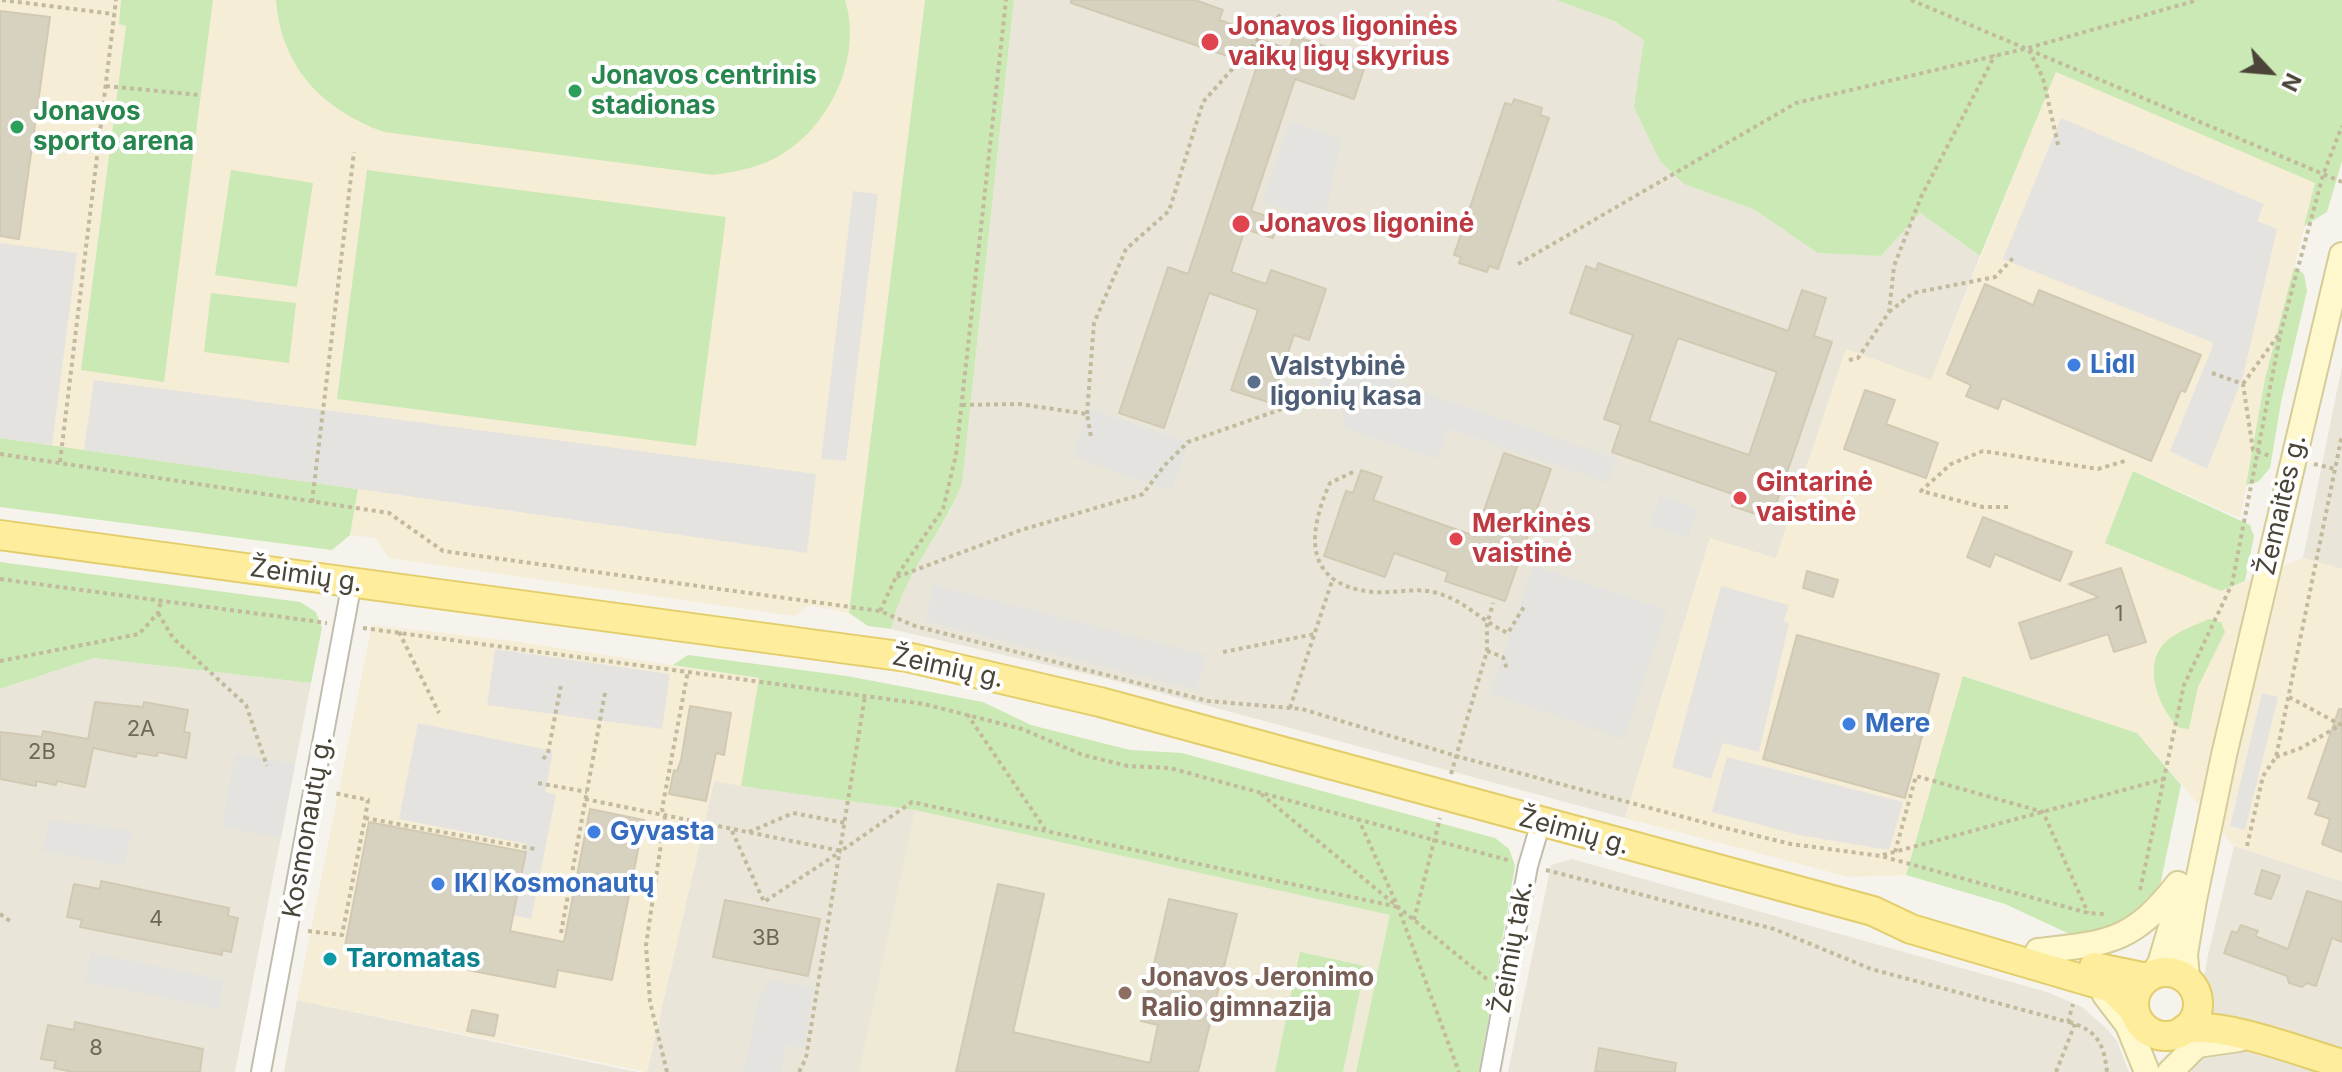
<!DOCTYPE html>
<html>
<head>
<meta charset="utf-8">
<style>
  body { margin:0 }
  #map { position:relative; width:2342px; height:1072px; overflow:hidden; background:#f5f3eb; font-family:Inter,sans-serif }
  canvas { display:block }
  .north { position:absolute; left:2230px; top:32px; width:80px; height:80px; -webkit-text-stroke:6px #fff; paint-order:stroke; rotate:116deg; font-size:22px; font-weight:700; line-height:32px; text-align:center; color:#4a4538 }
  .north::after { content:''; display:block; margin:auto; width:28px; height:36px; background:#4a4538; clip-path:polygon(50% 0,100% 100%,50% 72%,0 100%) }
</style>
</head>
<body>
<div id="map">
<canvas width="2342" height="1072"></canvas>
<div class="north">N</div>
</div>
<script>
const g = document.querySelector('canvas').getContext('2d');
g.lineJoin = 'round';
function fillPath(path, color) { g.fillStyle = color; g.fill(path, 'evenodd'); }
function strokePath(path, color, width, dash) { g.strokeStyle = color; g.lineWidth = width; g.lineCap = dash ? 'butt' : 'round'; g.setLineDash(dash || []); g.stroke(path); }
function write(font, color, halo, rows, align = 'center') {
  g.font = font + ' Inter,sans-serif'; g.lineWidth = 8; g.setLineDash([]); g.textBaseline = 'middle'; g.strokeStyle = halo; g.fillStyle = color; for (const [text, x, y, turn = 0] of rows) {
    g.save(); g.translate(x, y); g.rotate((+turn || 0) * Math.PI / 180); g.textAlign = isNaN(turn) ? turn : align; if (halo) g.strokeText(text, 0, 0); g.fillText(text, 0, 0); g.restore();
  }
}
fillPath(new Path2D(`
  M 1014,0 L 1556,0 L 1614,21 L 1645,40 L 1634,107 L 1684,184 L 1755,210 L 1819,252 L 1881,256 L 1920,213 L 1980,256 L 1931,381 L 1846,349 L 1776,559 L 1710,538 L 1625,818 L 1108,679 L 891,629 L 898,597 L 952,507 L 962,484 Z
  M 2342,366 L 2342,569 L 2303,558 Z
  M 94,658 L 311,683 L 235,1072 L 0,1072 L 0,689 Z
  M 714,781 L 915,810 L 1356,1072 L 647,1072 Z
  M 2234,846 L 2342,881 L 2342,1072 L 2187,1072 L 2208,955 Z
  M 1572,859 L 2047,992 L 2082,1007 L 2105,1027 L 2117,1041 L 2129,1072 L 1508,1072 L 1551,865 Z
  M 297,1000 L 637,1072 L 284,1072 Z`), '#e9e6d9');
fillPath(new Path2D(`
  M 0,0 L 121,0 L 119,23 L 126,25 L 163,382 L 213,0 L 925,0 L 849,613 L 809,605 L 794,616 L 389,558 L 376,538 L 350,535 L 357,489 L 0,438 Z
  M 2056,71 L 2316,183 L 2265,379 L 2240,518 L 2133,471 L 2221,591 L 2303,558 L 2342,569 L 2342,881 L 2234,846 L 2137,733 L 1964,676 L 1906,875 L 1849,877 L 1625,818 L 1710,538 L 1776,558 L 1846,349 L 1931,380 Z
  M 372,625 L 505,640 L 759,678 L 741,786 L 714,781 L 647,1072 L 297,1000 Z`), '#f6edd7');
fillPath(new Path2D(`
  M 915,810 L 1391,915 L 1356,1072 L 859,1072 Z`), '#eeead5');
fillPath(new Path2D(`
  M 121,0 L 213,0 L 164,382 L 81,370 L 126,26 L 119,24 Z
  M 276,0 L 845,0 C 863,57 830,127 779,156 C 759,168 737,171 714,175 L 384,132 C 323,110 281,68 276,0 Z
  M 925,0 L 1014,0 L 962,484 C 941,536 903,574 891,629 L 868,626 L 849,613 Z
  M 1556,0 L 2342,0 L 2342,161 L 2327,212 L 2304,226 L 2315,183 L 2056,72 L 1980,256 L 1920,213 L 1881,256 L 1818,253 L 1755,210 L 1684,184 L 1660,161 L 1634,107 L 1644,40 L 1614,21 Z
  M 231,170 L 313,183 L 297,287 L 215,275 Z
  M 367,170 L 726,217 L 696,446 L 337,399 Z
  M 2294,267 L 2304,274 L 2307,291 L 2281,402 L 2270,468 L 2258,482 L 2246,485 L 2265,379 Z
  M 211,293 L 296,303 L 289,363 L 204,352 Z
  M 0,438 L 358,489 L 350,535 L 332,550 L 0,507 Z
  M 2133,471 L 2250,525 L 2254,536 L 2245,581 L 2221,591 L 2105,543 Z
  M 0,562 L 300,602 L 316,612 L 322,628 L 311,683 L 94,658 L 0,689 Z
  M 2209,619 L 2221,622 L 2225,632 L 2198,687 L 2189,729 L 2180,728 C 2158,709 2140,661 2169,639 C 2180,630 2196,625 2209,619 Z
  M 688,655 L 847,676 L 983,702 L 1031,725 L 1130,750 L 1182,753 L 1495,838 L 1509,849 L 1515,866 L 1479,1072 L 1356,1072 L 1390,915 L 915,810 L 741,786 L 759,678 L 673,665 Z
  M 1963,676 L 2137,733 L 2181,785 L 2157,900 L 2124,928 L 2074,936 L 2005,904 L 1906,875 Z
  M 1300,952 L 1365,966 L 1343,1072 L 1275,1072 Z`), '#cbe9b4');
fillPath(new Path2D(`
  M 2061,118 L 2264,204 L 2257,221 L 2277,229 L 2243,376 L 2207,469 L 2170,451 L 2214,343 L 2003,259 Z
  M 1290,122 L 1341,139 L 1324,223 L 1262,202 Z
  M 853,191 L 878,194 L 846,461 L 821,459 Z
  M 0,243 L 77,253 L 52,445 L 0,438 Z
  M 1328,359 L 1617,459 L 1608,483 L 1448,429 L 1438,459 L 1345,429 L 1341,406 L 1315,399 Z
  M 94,380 L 816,474 L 807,553 L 84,450 Z
  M 1088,408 L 1188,442 L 1172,491 L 1073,457 Z
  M 1660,496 L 1698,509 L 1688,538 L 1650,525 Z
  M 1533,566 L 1667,610 L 1624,739 L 1490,694 Z
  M 934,585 L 1207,655 L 1197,690 L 925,621 Z
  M 1721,586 L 1789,605 L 1784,621 L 1789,623 L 1759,752 L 1723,743 L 1711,779 L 1672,767 Z
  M 495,649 L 670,674 L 662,729 L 487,705 Z
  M 2262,693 L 2278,697 L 2245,830 L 2230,826 Z
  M 418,723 L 553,751 L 545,792 L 556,795 L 531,919 L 513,915 L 527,844 L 399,819 Z
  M 235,754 L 295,764 L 281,838 L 222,827 Z
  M 1727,757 L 1903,802 L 1889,850 L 1799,835 L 1712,812 Z
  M 48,820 L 132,830 L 125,866 L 43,851 Z
  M 91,953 L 224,980 L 219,1009 L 85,982 Z
  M 772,980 L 814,988 L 804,1048 L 786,1045 L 781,1072 L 744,1072 L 759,996 Z`), '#e4e3df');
const building = new Path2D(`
  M 1071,0 L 1195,0 L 1223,10 L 1219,20 L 1240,27 L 1238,32 L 1289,49 L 1294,36 L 1367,60 L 1354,99 L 1295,79 L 1251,211 L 1279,220 L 1273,238 L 1245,229 L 1231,272 L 1266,284 L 1271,270 L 1326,289 L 1309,340 L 1294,335 L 1271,403 L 1231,390 L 1258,310 L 1209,293 L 1164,428 L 1119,413 L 1168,267 L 1188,274 L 1257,66 L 1071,3 Z
  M 0,11 L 50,17 L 19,239 L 0,236 Z
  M 1514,99 L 1542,108 L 1540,115 L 1549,118 L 1498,269 L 1489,266 L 1487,272 L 1459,263 L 1461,257 L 1454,255 L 1505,103 L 1512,105 Z
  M 1598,263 L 1788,331 L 1802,290 L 1826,298 L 1814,336 L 1832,342 L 1771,519 L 1732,506 L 1735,495 L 1612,452 L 1621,425 L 1604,419 L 1633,335 L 1570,313 L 1586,266 L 1596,270 ZM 1678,338 L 1777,372 L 1749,455 L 1649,421 Z
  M 1985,284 L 2033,305 L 2039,290 L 2201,355 L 2185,392 L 2181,390 L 2151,461 L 2002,398 L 1998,409 L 1966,396 L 1971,385 L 1947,374 Z
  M 1865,390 L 1895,400 L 1886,424 L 1938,443 L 1926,478 L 1844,449 Z
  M 1504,453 L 1551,469 L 1505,601 L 1445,581 L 1448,572 L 1394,553 L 1385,577 L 1324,556 L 1346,491 L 1353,493 L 1361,470 L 1382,477 L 1373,500 L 1475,536 Z
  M 1983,517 L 2072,552 L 2060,581 L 1995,554 L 1990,567 L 1967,557 Z
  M 2121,568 L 2146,642 L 2114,652 L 2108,634 L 2031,659 L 2019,623 L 2099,597 L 2069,584 Z
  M 1807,571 L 1838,580 L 1833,597 L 1803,588 Z
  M 1797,635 L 1939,674 L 1905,798 L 1763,759 Z
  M 95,702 L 143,707 L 144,702 L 188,710 L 184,732 L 190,733 L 186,758 L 158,752 L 157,756 L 137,753 L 136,757 L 93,748 L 85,787 L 57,781 L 56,785 L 36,781 L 36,786 L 0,779 L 0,732 L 42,737 L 43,731 L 88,739 Z
  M 690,706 L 731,713 L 724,755 L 716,753 L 706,801 L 669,794 L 674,770 L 677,771 L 681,760 Z
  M 2339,709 L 2342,709 L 2342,852 L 2322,844 L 2330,819 L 2315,814 L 2320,802 L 2308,798 Z
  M 590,809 L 644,820 L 612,980 L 558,970 L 555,987 L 345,946 L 369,822 L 526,852 L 510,931 L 564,942 Z
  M 2262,870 L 2280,876 L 2271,899 L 2255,894 Z
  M 101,881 L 229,908 L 228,916 L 238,918 L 231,952 L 222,950 L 222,955 L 80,927 L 82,920 L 67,917 L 74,884 L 100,889 Z
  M 998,884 L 1044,894 L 1013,1032 L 1150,1063 L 1158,1025 L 1141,1021 L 1169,899 L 1237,914 L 1198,1072 L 956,1072 Z
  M 2307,891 L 2342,902 L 2342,942 L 2332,938 L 2316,986 L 2307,983 L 2302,987 L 2289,983 L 2287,976 L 2224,953 L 2232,931 L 2237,933 L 2241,925 L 2258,931 L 2255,936 L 2288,949 Z
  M 725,900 L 820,919 L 808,976 L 713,957 Z
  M 472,1010 L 498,1015 L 494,1036 L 467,1031 Z
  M 75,1022 L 203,1049 L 200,1072 L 73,1072 L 54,1068 L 56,1061 L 41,1059 L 48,1025 L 74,1030 Z
  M 1599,1048 L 1676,1063 L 1675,1072 L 1595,1072 Z`);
fillPath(building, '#d7d1c0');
strokePath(building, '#d2c9b3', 2);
const street = new Path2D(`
  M 261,1072 L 352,582
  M 1490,1072 L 1528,866 L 1541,822`);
const secondary = new Path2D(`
  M 2038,951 C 2108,943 2132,943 2178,884
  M 2153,974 L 2160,964 L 2182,890
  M 2187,979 L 2185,954 L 2194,900 L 2224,755 L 2342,255
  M 2105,995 L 2128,1025 L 2147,1072
  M 2170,1072 L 2197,1045 L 2239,1039`);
const primary = new Path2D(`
  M 0,535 L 907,657 L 1100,702 L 1873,911 L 1911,929 L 2112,988 L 2134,1010
  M 2094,967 L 2147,978
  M2134 1004a32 32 0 1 1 64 0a32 32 0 1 1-64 0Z
  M 2185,1029 C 2222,1021 2304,1053 2342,1064`);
strokePath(street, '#c1bcad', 22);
strokePath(secondary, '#d4cc9b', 28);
strokePath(primary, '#e3cd6b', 32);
strokePath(new Path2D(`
  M 2,0 L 114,14
  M 1911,0 L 2342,182
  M 2029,50 L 2043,78 L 2059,149
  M 106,86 L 199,95
  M 1518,264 L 1796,103 L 2028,48 L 2198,0
  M 1889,312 L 1913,293 L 1995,277 L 2014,257
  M 1849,360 L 1858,358 L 1889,312 L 1894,266 L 1921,197 L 1995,55
  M 2212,373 L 2243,384 L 2253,450 L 2270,456
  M 2243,384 L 2279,334
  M 962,405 L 1019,404 L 1087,414 L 1091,437
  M 1087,414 L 1094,323 L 1126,249 L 1169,211 L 1203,102 L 1283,12
  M 0,454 L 389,513 L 443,551 L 880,611 L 915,626 L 1208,701 L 1302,709 L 1456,756 L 1721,827 L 1791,844 L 1881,856 L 2088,913 L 2105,914
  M 60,462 L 116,0
  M 2314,464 L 2335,469
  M 1353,472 L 1330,483 C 1307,533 1303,585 1373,592 C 1396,594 1417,586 1440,594 C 1467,602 1482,622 1508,633 L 1525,605
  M 312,502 L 354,152
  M 2008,507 L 1983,507 L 1921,491 L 1951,464 L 1983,451 L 2098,469 L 2128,460
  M 897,577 L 1021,530 L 1143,494 L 1164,466 L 1188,442 L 1302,402
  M 0,579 L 327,623
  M 880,611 L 896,577 L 943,509 L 956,455 L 1006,0
  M 158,613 L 173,638 L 246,705 L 267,766
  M 363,628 L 924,704 L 1022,729 L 1083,755 L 1128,766 L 1170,768 L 1511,861
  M 399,632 L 439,713
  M 1487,651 L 1503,657 L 1507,669
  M 1223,652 L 1315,634
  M 0,661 L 139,634 L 158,613 L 161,600
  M 2289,697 L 2341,725
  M 1290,708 L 1333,578
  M 967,714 L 1045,829
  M 2276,757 L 2301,748 L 2342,724
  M 543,759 L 548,753 L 561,685
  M 1451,774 L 1487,651 L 1487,624 L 1493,603
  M 538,783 L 587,792
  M 1261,794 L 1398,907 L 1459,1072
  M 585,799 L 841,851 L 912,802 L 1398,907
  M 365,818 L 535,849
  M 1358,818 L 1398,907 L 1488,980
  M 732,831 L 764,902 L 840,852
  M 749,832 L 793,813 L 846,823
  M 2247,846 L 2263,776 L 2276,757 L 2342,435
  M 1895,852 L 1916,776 L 2043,812 L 2088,913
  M 1883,855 L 2164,779
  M 1546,870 L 1774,929 L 1871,969 L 2068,1022 L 2073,1004
  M 2140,890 L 2184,685 L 2232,584 L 2281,331 L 2323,175 L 2342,126
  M 0,914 L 13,923
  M 1414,920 L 1440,818
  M 308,931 L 342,935 L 365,818 L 368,800 L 334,793
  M 561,933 L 605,693
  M 2069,1022 C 2097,1030 2104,1044 2107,1072
  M 667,1072 L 650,1002 L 646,945 L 665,817 L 662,809 L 688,671
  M 799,1072 L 806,1058 L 865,696
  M 2056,1072 L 2075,1024`), '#c3ba9e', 4, [4, 4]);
strokePath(street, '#fff', 18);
strokePath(secondary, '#fef8cc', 24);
strokePath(primary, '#fded9c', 28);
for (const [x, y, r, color] of [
  [1210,42,10,"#e0444e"],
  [575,91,8,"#2e9e5b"],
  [17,127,8,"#2e9e5b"],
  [1241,224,10,"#e0444e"],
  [2074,365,8,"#3f7fe0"],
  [1254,382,8,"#5c6f8a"],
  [1740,498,8,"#e0444e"],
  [1456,539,8,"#e0444e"],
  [1849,724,8,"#3f7fe0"],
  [594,832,8,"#3f7fe0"],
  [438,884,8,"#3f7fe0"],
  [330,959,8,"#0f9aa8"],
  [1125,993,8,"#8d6e63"]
]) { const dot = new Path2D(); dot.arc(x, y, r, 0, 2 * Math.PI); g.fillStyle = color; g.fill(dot); strokePath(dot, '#fff', 3); }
write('22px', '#6d685a', null, [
  ["1",2119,614],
  ["2A",141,729],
  ["2B",42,752],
  ["4",156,919],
  ["3B",766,938],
  ["8",96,1048]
]);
write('bold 26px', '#be3a42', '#fff', [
  ["Jonavos ligoninės",1228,27],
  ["vaikų ligų skyrius",1228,57],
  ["Jonavos ligoninė",1259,224],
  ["Gintarinė",1756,483],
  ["vaistinė",1756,513],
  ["Merkinės",1472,524],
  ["vaistinė",1472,554]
], 'left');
write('bold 26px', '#27864d', '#fff', [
  ["Jonavos centrinis",591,76],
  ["stadionas",591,106],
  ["Jonavos",33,112],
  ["sporto arena",33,142]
], 'left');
write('bold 26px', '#366cbe', '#fff', [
  ["Lidl",2090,365],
  ["Mere",1865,724],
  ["Gyvasta",610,832],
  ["IKI Kosmonautų",454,884]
], 'left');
write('bold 26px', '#4e5e75', '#fff', [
  ["Valstybinė",1270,367],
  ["ligonių kasa",1270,397]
], 'left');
write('26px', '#4a4538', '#fff', [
  ["Žemaitės g.",2282,505,-77],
  ["Žeimių g.",306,576,8],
  ["Žeimių g.",948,668,12],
  ["Kosmonautų g.",308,827,-80],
  ["Žeimių g.",1574,832,15],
  ["Žeimių tak.",1513,947,-80]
]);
write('bold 26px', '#0d838f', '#fff', [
  ["Taromatas",346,959]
], 'left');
write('bold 26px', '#785e54', '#fff', [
  ["Jonavos Jeronimo",1141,978],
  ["Ralio gimnazija",1141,1008]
], 'left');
</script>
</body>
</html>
